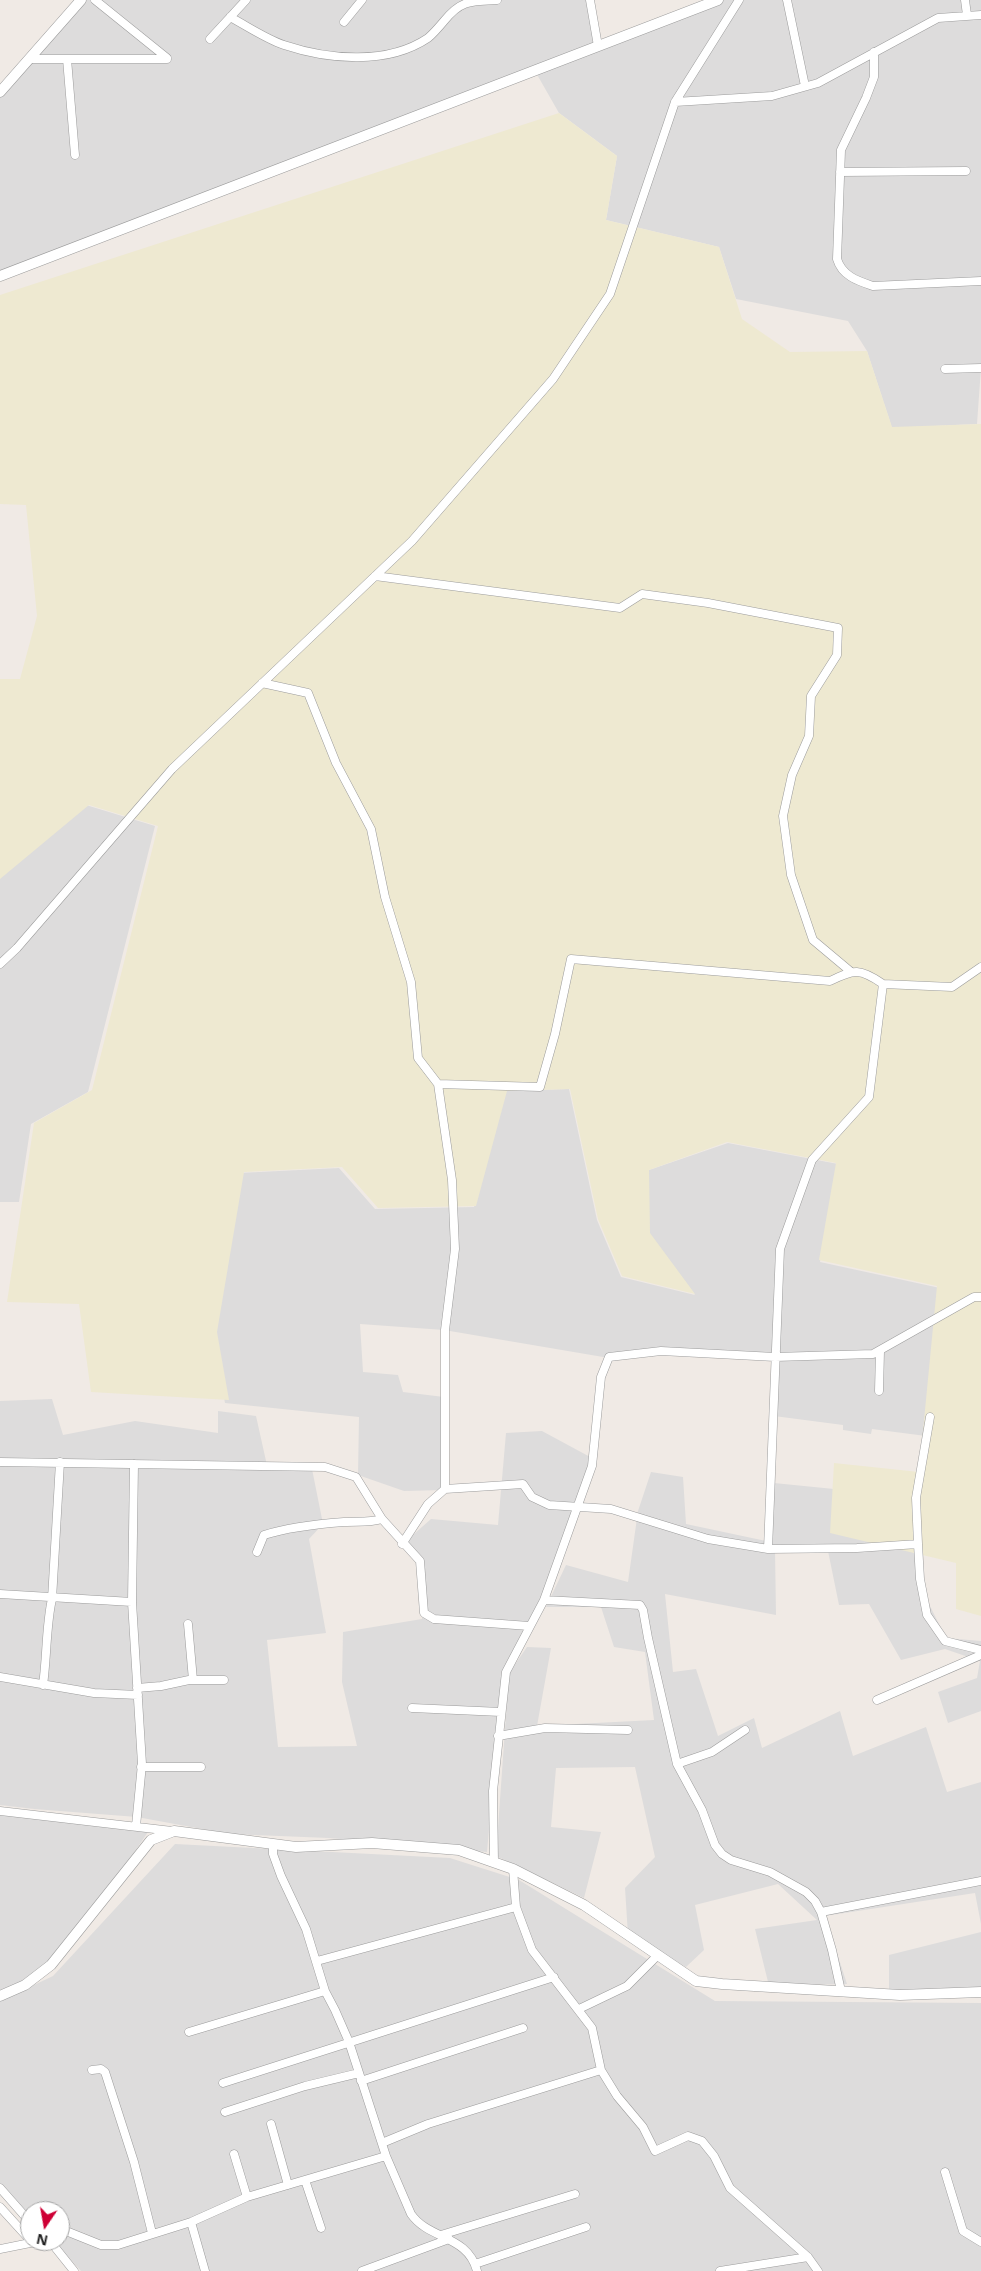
<!DOCTYPE html>
<html>
<head>
<meta charset="utf-8">
<style>
  body { margin:0 }
  #map { position:relative; width:981px; height:2271px; overflow:hidden; background:#f0eae5; font-family:"Noto Sans",sans-serif }
  canvas { display:block }
  .north { position:absolute; left:20px; top:2201px; width:50px; height:50px; box-sizing:border-box; background:#fff; border:1px solid #a5a5a5; border-radius:50%; rotate:192deg; font-size:14px; font-weight:700; line-height:20px; text-align:center; color:#1f1f1f }
  .north::after { content:''; display:block; margin:auto; width:18px; height:22px; background:#ce0035; clip-path:polygon(50% 0,100% 100%,50% 72%,0 100%) }
</style>
</head>
<body>
<div id="map">
<canvas width="981" height="2271"></canvas>
<div class="north">N</div>
</div>
<script>
const g = document.querySelector('canvas').getContext('2d');
g.lineJoin = 'round';
function fillPath(path, color) { g.fillStyle = color; g.fill(path, 'evenodd'); }
function strokePath(path, color, width, dash) { g.strokeStyle = color; g.lineWidth = width; g.lineCap = dash ? 'butt' : 'round'; g.setLineDash(dash || []); g.stroke(path); }
fillPath(new Path2D(`
  M 81,0 L 593,0 L 598,46 L 718,0 L 981,0 L 981,368 L 977,424 L 892,428 L 867,351 L 848,321 L 736,299 L 719,247 L 606,220 L 617,156 L 559,113 L 535,71 L 0,276 L 0,92 Z
  M 86,805 L 155,826 L 88,1092 L 31,1124 L 19,1202 L 0,1202 L 0,877 Z
  M 569,1089 L 597,1220 L 621,1277 L 695,1295 L 649,1234 L 649,1170 L 728,1143 L 838,1164 L 820,1262 L 940,1288 L 926,1436 L 872,1429 L 871,1434 L 843,1430 L 843,1425 L 774,1416 L 777,1357 L 661,1351 L 609,1358 L 444,1330 L 360,1324 L 363,1372 L 398,1375 L 403,1392 L 444,1397 L 444,1490 L 404,1491 L 358,1475 L 359,1417 L 225,1403 L 212,1335 L 239,1173 L 339,1168 L 375,1209 L 474,1207 L 506,1091 Z
  M 52,1399 L 63,1435 L 135,1421 L 218,1433 L 218,1411 L 256,1416 L 268,1470 L 312,1469 L 323,1524 L 309,1539 L 326,1633 L 267,1640 L 278,1747 L 357,1746 L 342,1682 L 343,1632 L 422,1619 L 423,1574 L 405,1542 L 431,1519 L 498,1525 L 506,1433 L 542,1431 L 592,1458 L 544,1593 L 503,1671 L 487,1852 L 329,1838 L 229,1834 L 137,1817 L 34,1809 L 0,1805 L 0,1401 Z
  M 651,1472 L 683,1477 L 686,1524 L 766,1541 L 774,1483 L 844,1490 L 919,1475 L 924,1594 L 946,1638 L 981,1641 L 981,1711 L 948,1723 L 938,1692 L 977,1678 L 980,1661 L 945,1649 L 901,1660 L 869,1604 L 839,1605 L 828,1551 L 775,1550 L 776,1615 L 665,1594 L 673,1672 L 696,1669 L 718,1736 L 754,1718 L 762,1748 L 840,1711 L 853,1756 L 926,1727 L 947,1792 L 981,1782 L 981,1924 L 975,1893 L 825,1916 L 847,1984 L 769,1986 L 755,1929 L 817,1920 L 778,1884 L 695,1905 L 704,1950 L 686,1967 L 628,1935 L 625,1888 L 655,1857 L 635,1767 L 556,1768 L 551,1827 L 601,1832 L 584,1898 L 496,1856 L 509,1673 L 527,1647 L 551,1648 L 537,1726 L 654,1720 L 645,1652 L 614,1647 L 601,1607 L 546,1607 L 566,1565 L 628,1582 L 638,1511 Z
  M 0,1813 L 150,1829 L 119,1875 L 46,1965 L 23,1981 L 0,1991 Z
  M 175,1844 L 450,1858 L 519,1880 L 715,2001 L 981,2003 L 981,2271 L 81,2271 L 53,2241 L 60,2241 L 60,2211 L 30,2211 L 30,2217 L 0,2185 L 0,2001 L 53,1976 Z
  M 981,1932 L 981,1991 L 889,1994 L 889,1955 Z`), '#dddcdc');
fillPath(new Path2D(`
  M 559,113 L 617,156 L 606,220 L 719,247 L 742,319 L 790,352 L 867,351 L 892,427 L 981,424 L 981,1616 L 956,1609 L 956,1563 L 830,1533 L 834,1463 L 919,1472 L 937,1286 L 819,1260 L 836,1163 L 727,1142 L 649,1170 L 650,1233 L 695,1294 L 622,1276 L 598,1219 L 570,1089 L 507,1091 L 476,1206 L 378,1208 L 342,1167 L 244,1172 L 217,1332 L 229,1400 L 91,1392 L 79,1304 L 7,1302 L 34,1123 L 92,1090 L 158,826 L 89,805 L 0,879 L 0,679 L 20,679 L 37,616 L 26,505 L 0,504 L 0,295 Z`), '#eee9d1');
const minor = new Path2D(`
  M 95,0 L 167,58
  M 590,0 L 598,46
  M 787,0 L 805,86
  M 965,0 L 967,15
  M 230,17 C 247,26 266,39 284,45 C 329,60 388,65 428,38 C 434,33 439,27 444,21 C 461,0 471,1 497,0
  M 344,22 L 362,0
  M 210,39 L 246,0
  M 874,52 L 874,77 L 866,98 L 841,150 L 837,259 C 842,276 858,281 873,286 L 981,281
  M 29,59 L 167,59
  M 67,59 L 75,155
  M 675,102 L 772,96 L 818,83 L 938,18 L 981,15
  M 840,172 L 966,171
  M 945,369 L 981,368
  M 375,576 L 620,608 L 642,594 L 708,603 L 838,628 L 837,655 L 811,696 L 809,736 L 792,775 L 783,816 L 791,875 L 813,940 L 850,971
  M 262,683 L 308,693 L 336,763 L 371,829 L 385,897 L 411,982 L 418,1058 L 438,1084 L 452,1180 L 455,1249 L 445,1330 L 445,1489
  M 0,964 L 17,948 L 172,769 L 412,541 L 553,379 L 610,294 L 675,102 L 739,0
  M 438,1084 L 540,1087 L 555,1034 L 571,959 L 830,981 C 854,969 860,968 883,984
  M 879,1391 L 880,1351
  M 0,1462 L 325,1467 L 356,1477 L 382,1519 L 420,1561 L 424,1613 L 434,1619 L 529,1626
  M 134,1464 L 132,1602 L 142,1764 L 136,1826
  M 402,1544 L 428,1504 L 445,1489 L 523,1484 L 532,1497 L 549,1505 L 611,1509 L 708,1539 L 768,1549 L 857,1548 L 918,1544 L 920,1579 L 927,1615 L 945,1641 L 981,1650
  M 918,1544 L 916,1498 L 930,1417
  M 768,1549 L 780,1249 L 812,1160 L 869,1097 L 883,984 L 952,987 L 981,967
  M 257,1552 L 264,1535 C 289,1527 318,1524 344,1522 C 357,1521 369,1523 382,1519
  M 0,1594 L 132,1602
  M 544,1600 L 640,1605 L 643,1610 L 648,1638 L 677,1764 L 702,1810 L 715,1845 L 722,1854 L 731,1860 L 770,1872 L 806,1892 L 815,1901 L 821,1912 L 832,1950 L 841,1991
  M 188,1624 L 193,1680
  M 0,1677 L 94,1693 L 138,1695
  M 43,1685 C 47,1657 46,1625 52,1599 L 60,1462
  M 137,1688 L 161,1686 L 189,1680 L 224,1680
  M 877,1700 L 981,1655
  M 412,1708 L 501,1712
  M 498,1736 L 545,1728 L 628,1730
  M 677,1764 L 712,1752 L 745,1730
  M 141,1767 L 201,1767
  M 0,1811 L 172,1831
  M 273,1844 L 273,1854 L 281,1876 L 306,1929 L 325,1991 L 335,2010 L 349,2042 L 386,2156 L 411,2214 C 429,2240 468,2235 477,2271
  M 494,1862 L 493,1791 L 506,1672 L 544,1600 L 592,1466 L 601,1377 L 609,1357 L 661,1351 L 775,1357 L 873,1354 L 974,1297 L 981,1297
  M 513,1869 L 516,1907 L 532,1950 L 592,2028 L 601,2070 L 617,2096 L 643,2127 L 655,2151 L 688,2136 L 702,2141 L 714,2156 L 730,2188 L 808,2257 L 818,2271
  M 821,1912 L 981,1881
  M 317,1961 L 516,1907
  M 579,2009 L 627,1986 L 658,1955
  M 189,2032 L 325,1991
  M 92,2070 L 101,2069 L 105,2072 L 134,2162 L 152,2233
  M 361,2081 L 523,2028
  M 223,2083 L 554,1977
  M 225,2112 L 305,2086 L 359,2073
  M 271,2124 L 288,2185
  M 382,2143 L 428,2124 L 601,2070
  M 234,2154 L 247,2197
  M 945,2172 L 963,2231 L 981,2242
  M 305,2180 L 321,2228
  M 0,2188 L 30,2222
  M 0,2207 L 30,2240
  M 191,2222 L 205,2271
  M 60,2233 L 66,2231 L 101,2245 L 118,2245 L 191,2222 L 247,2197 L 386,2156
  M 441,2235 L 575,2194
  M 50,2241 L 74,2271
  M 0,2249 L 40,2241
  M 475,2264 L 586,2227
  M 362,2271 L 449,2239
  M 720,2271 L 808,2257`);
const tertiary = new Path2D(`
  M 0,92 L 81,0
  M 0,276 L 718,0
  M 0,1996 L 25,1985 L 51,1965 L 151,1840 L 174,1831 L 296,1847 L 372,1843 L 459,1850 L 513,1869 L 584,1905 L 696,1981 L 722,1984 L 900,1995 L 981,1992`);
strokePath(minor, '#9c9c9c', 9);
strokePath(tertiary, '#9c9c9c', 11);
strokePath(minor, '#fff', 8);
strokePath(tertiary, '#fff', 10);
</script>
</body>
</html>
